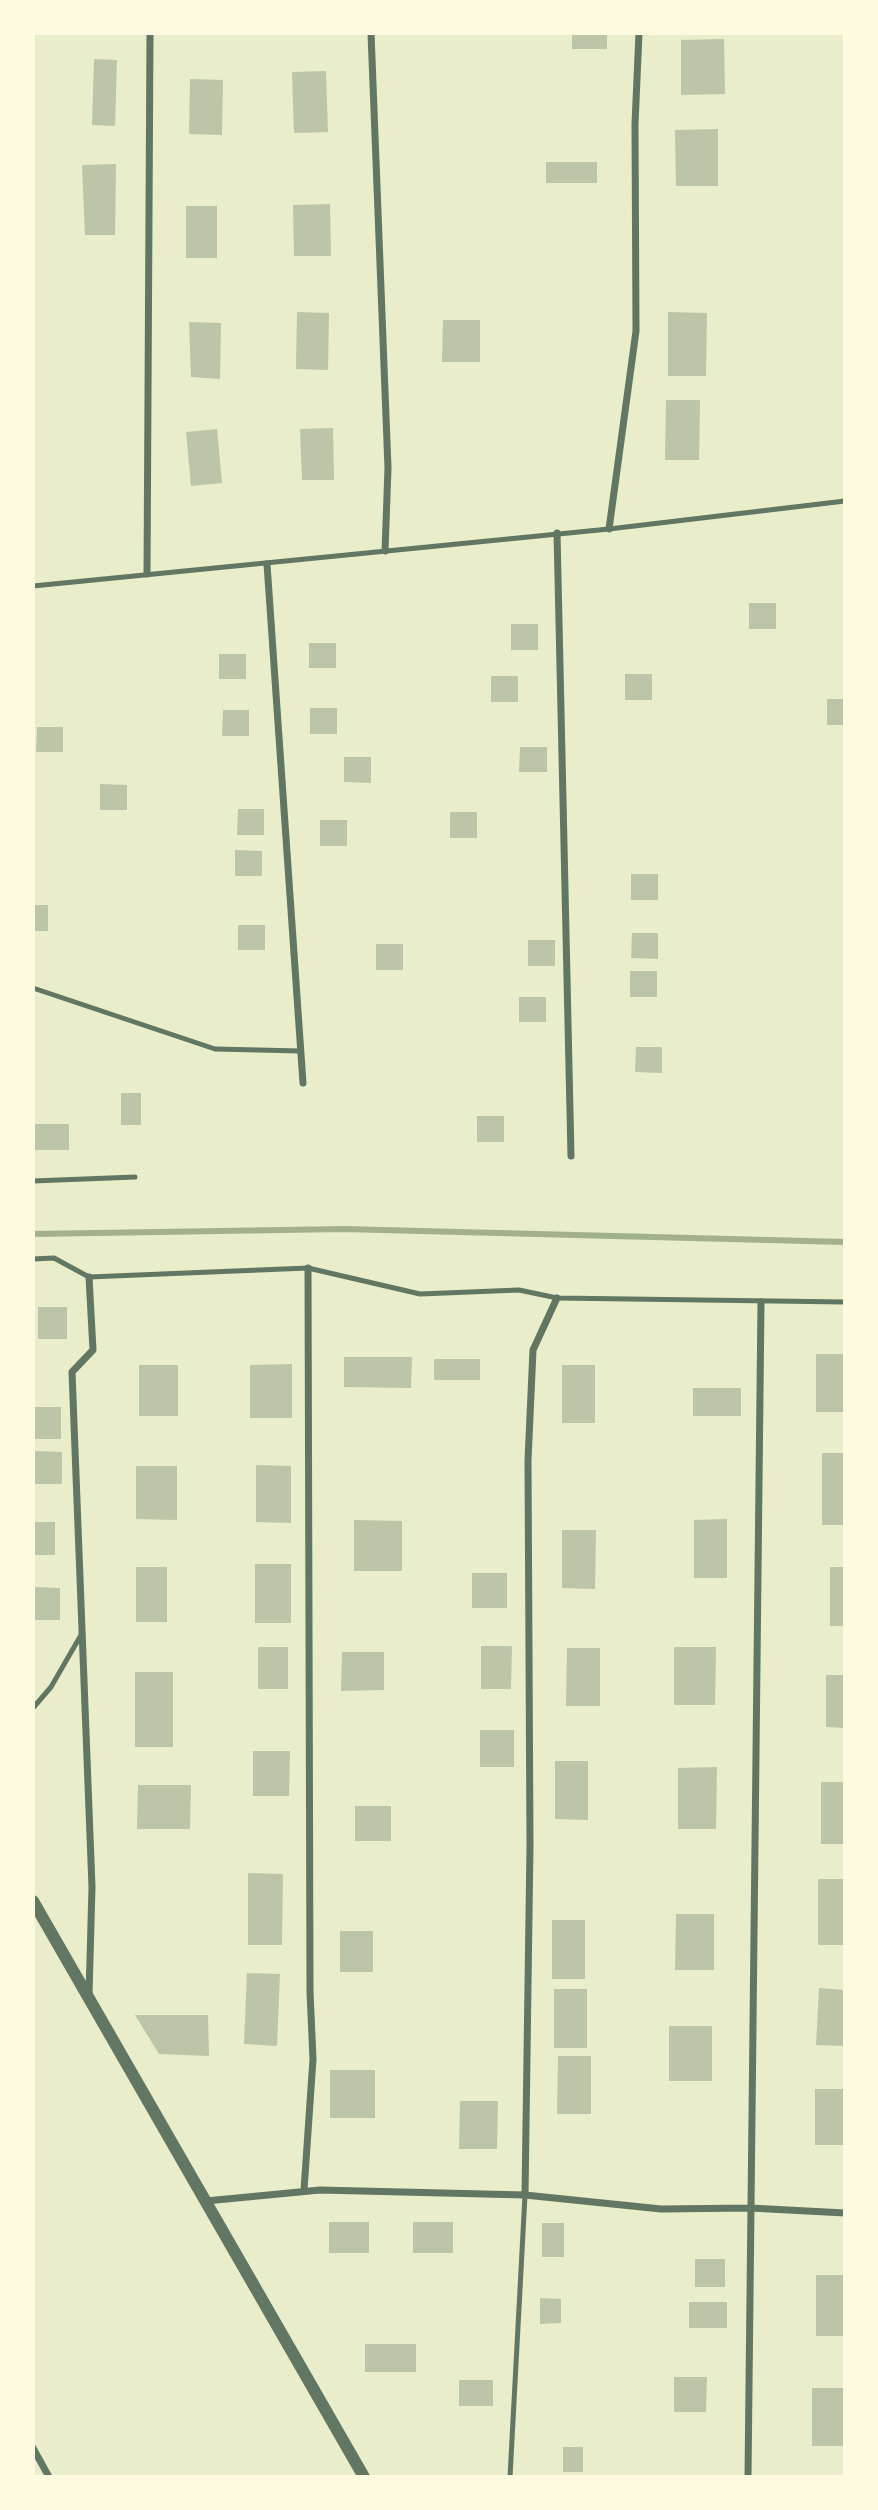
<!DOCTYPE html>
<html>
<head>
<meta charset="utf-8">
<style>
  body { margin:0 }
  #map { position:relative; width:878px; height:2510px; overflow:hidden; background:#e9edc9; font-family:"Golos Text",sans-serif }
  canvas { display:block }
  .frame { position:absolute; inset:0; border:35px solid #fefae0; pointer-events:none }
</style>
</head>
<body>
<div id="map">
<canvas width="878" height="2510"></canvas>
<div class="frame"></div>
</div>
<script>
const g = document.querySelector('canvas').getContext('2d');
g.lineJoin = 'round';
function strokePath(path, color, width, dash) { g.strokeStyle = color; g.lineWidth = width; g.lineCap = dash ? 'butt' : 'round'; g.setLineDash(dash || []); g.stroke(path); }
function fillPath(path, color) { g.fillStyle = color; g.fill(path, 'evenodd'); }
strokePath(new Path2D(`
  M 33,1234 L 344,1229 L 845,1242`), '#a3b18a', 6);
fillPath(new Path2D(`
  M 572,33 L 607,33 L 607,49 L 572,49 Z
  M 724,39 L 725,94 L 681,95 L 681,40 Z
  M 94,59 L 117,60 L 115,126 L 92,125 Z
  M 326,71 L 328,132 L 294,133 L 292,72 Z
  M 190,79 L 223,80 L 222,135 L 189,134 Z
  M 718,129 L 718,186 L 676,186 L 675,130 Z
  M 546,162 L 597,162 L 597,183 L 546,183 Z
  M 116,164 L 115,235 L 85,235 L 82,165 Z
  M 330,204 L 331,256 L 294,256 L 293,205 Z
  M 186,206 L 217,206 L 217,258 L 186,258 Z
  M 297,312 L 329,313 L 328,370 L 296,369 Z
  M 668,312 L 707,313 L 706,376 L 668,376 Z
  M 443,320 L 480,320 L 480,362 L 442,362 Z
  M 189,322 L 221,323 L 220,379 L 191,377 Z
  M 666,400 L 700,400 L 699,460 L 665,460 Z
  M 333,428 L 334,480 L 302,480 L 300,429 Z
  M 217,429 L 222,483 L 191,486 L 186,432 Z
  M 749,603 L 776,603 L 776,629 L 749,629 Z
  M 511,624 L 538,624 L 538,650 L 511,650 Z
  M 309,643 L 336,643 L 336,668 L 309,668 Z
  M 219,654 L 246,654 L 246,679 L 219,679 Z
  M 625,674 L 652,674 L 652,700 L 625,700 Z
  M 491,676 L 518,676 L 518,702 L 491,702 Z
  M 827,699 L 845,699 L 845,725 L 827,725 Z
  M 310,708 L 337,708 L 337,734 L 310,734 Z
  M 223,710 L 249,710 L 249,736 L 222,736 Z
  M 37,727 L 63,727 L 63,752 L 36,752 Z
  M 520,747 L 547,747 L 547,772 L 519,772 Z
  M 344,757 L 371,757 L 371,783 L 344,782 Z
  M 100,784 L 127,785 L 127,810 L 100,810 Z
  M 238,809 L 264,809 L 264,835 L 237,835 Z
  M 450,812 L 477,812 L 477,838 L 450,838 Z
  M 320,820 L 347,820 L 347,846 L 320,846 Z
  M 235,850 L 262,851 L 262,876 L 235,876 Z
  M 631,874 L 658,874 L 658,900 L 631,900 Z
  M 33,905 L 48,905 L 48,931 L 33,931 Z
  M 238,925 L 265,925 L 265,950 L 238,950 Z
  M 632,933 L 658,933 L 658,959 L 631,958 Z
  M 528,940 L 555,940 L 555,966 L 528,966 Z
  M 376,944 L 403,944 L 403,970 L 376,970 Z
  M 630,971 L 657,971 L 657,997 L 630,997 Z
  M 519,997 L 546,997 L 546,1022 L 519,1022 Z
  M 636,1047 L 662,1047 L 662,1073 L 635,1072 Z
  M 121,1093 L 141,1093 L 141,1125 L 121,1125 Z
  M 477,1116 L 504,1116 L 504,1142 L 477,1142 Z
  M 33,1124 L 69,1124 L 69,1150 L 33,1150 Z
  M 38,1307 L 67,1307 L 67,1339 L 38,1339 Z
  M 816,1354 L 845,1354 L 845,1412 L 816,1412 Z
  M 344,1357 L 412,1357 L 411,1388 L 344,1387 Z
  M 434,1359 L 480,1359 L 480,1380 L 434,1380 Z
  M 292,1364 L 292,1418 L 250,1418 L 250,1365 Z
  M 139,1365 L 178,1365 L 178,1416 L 139,1416 Z
  M 562,1365 L 595,1365 L 595,1423 L 562,1423 Z
  M 693,1388 L 741,1388 L 741,1416 L 693,1416 Z
  M 33,1407 L 61,1407 L 61,1439 L 33,1439 Z
  M 33,1451 L 62,1452 L 62,1484 L 33,1484 Z
  M 822,1453 L 845,1453 L 845,1525 L 822,1525 Z
  M 256,1465 L 291,1466 L 291,1523 L 256,1522 Z
  M 136,1466 L 177,1466 L 177,1520 L 136,1519 Z
  M 727,1519 L 727,1578 L 694,1578 L 694,1520 Z
  M 354,1520 L 402,1521 L 402,1571 L 354,1571 Z
  M 33,1522 L 55,1522 L 55,1555 L 33,1555 Z
  M 562,1530 L 596,1530 L 595,1589 L 562,1588 Z
  M 255,1564 L 291,1564 L 291,1623 L 255,1623 Z
  M 136,1567 L 167,1567 L 167,1622 L 136,1622 Z
  M 830,1567 L 845,1567 L 845,1626 L 830,1626 Z
  M 472,1573 L 507,1573 L 507,1608 L 472,1608 Z
  M 33,1587 L 60,1588 L 60,1620 L 33,1620 Z
  M 481,1646 L 512,1646 L 511,1689 L 481,1689 Z
  M 258,1647 L 288,1647 L 288,1689 L 258,1689 Z
  M 674,1647 L 716,1647 L 715,1705 L 674,1705 Z
  M 567,1648 L 600,1648 L 600,1706 L 566,1706 Z
  M 342,1652 L 384,1652 L 384,1690 L 341,1691 Z
  M 135,1672 L 173,1672 L 173,1747 L 135,1747 Z
  M 826,1675 L 845,1675 L 845,1728 L 826,1727 Z
  M 480,1730 L 514,1730 L 514,1767 L 480,1767 Z
  M 253,1751 L 290,1751 L 289,1796 L 253,1796 Z
  M 555,1761 L 588,1761 L 588,1820 L 555,1819 Z
  M 717,1767 L 716,1829 L 678,1829 L 678,1768 Z
  M 821,1782 L 845,1782 L 845,1844 L 821,1844 Z
  M 138,1785 L 191,1785 L 190,1829 L 137,1829 Z
  M 355,1806 L 391,1806 L 391,1841 L 355,1841 Z
  M 248,1873 L 283,1874 L 282,1945 L 248,1945 Z
  M 818,1879 L 845,1879 L 845,1945 L 818,1945 Z
  M 676,1914 L 714,1914 L 714,1970 L 675,1970 Z
  M 552,1920 L 585,1920 L 585,1979 L 552,1979 Z
  M 340,1931 L 373,1931 L 373,1972 L 340,1972 Z
  M 247,1973 L 280,1974 L 277,2046 L 244,2044 Z
  M 819,1988 L 845,1990 L 845,2046 L 816,2045 Z
  M 554,1989 L 587,1989 L 587,2048 L 554,2048 Z
  M 135,2015 L 208,2015 L 209,2056 L 159,2054 Z
  M 669,2026 L 712,2026 L 712,2081 L 669,2081 Z
  M 558,2056 L 591,2056 L 591,2114 L 557,2114 Z
  M 330,2070 L 375,2070 L 375,2118 L 330,2118 Z
  M 815,2089 L 845,2089 L 845,2145 L 815,2145 Z
  M 460,2101 L 498,2101 L 497,2149 L 459,2149 Z
  M 329,2222 L 369,2222 L 369,2253 L 329,2253 Z
  M 413,2222 L 453,2222 L 453,2253 L 413,2253 Z
  M 542,2223 L 564,2223 L 564,2257 L 542,2257 Z
  M 695,2259 L 725,2259 L 725,2287 L 695,2287 Z
  M 816,2275 L 845,2275 L 845,2336 L 816,2336 Z
  M 540,2298 L 561,2299 L 561,2323 L 540,2324 Z
  M 689,2302 L 727,2302 L 727,2328 L 689,2328 Z
  M 365,2344 L 416,2344 L 416,2372 L 365,2372 Z
  M 674,2377 L 707,2377 L 706,2412 L 674,2412 Z
  M 459,2380 L 493,2380 L 493,2406 L 459,2406 Z
  M 812,2388 L 845,2388 L 845,2446 L 812,2446 Z
  M 563,2447 L 583,2447 L 583,2472 L 563,2472 Z`), '#bcc5a7');
strokePath(new Path2D(`
  M 33,586 L 609,529 L 845,501
  M 33,988 L 215,1049 L 301,1051
  M 33,1181 L 135,1177
  M 33,1259 L 54,1258 L 89,1277 L 308,1268 L 420,1294 L 519,1290 L 557,1298 L 845,1302
  M 33,1708 L 51,1687 L 81,1635
  M 510,2477 L 525,2195`), '#617663', 5);
strokePath(new Path2D(`
  M 371,33 L 388,468 L 385,551
  M 609,529 L 636,331 L 635,124 L 639,33
  M 557,533 L 571,1156
  M 267,564 L 303,1083
  M 147,574 L 150,33
  M 89,1277 L 93,1350 L 72,1372 L 92,1887 L 89,1995
  M 304,2190 L 313,2059 L 310,1992 L 308,1268
  M 525,2195 L 530,1845 L 528,1460 L 533,1350 L 557,1298
  M 206,2201 L 320,2190 L 525,2195 L 661,2209 L 750,2208 L 845,2213
  M 33,2448 L 49,2477
  M 748,2477 L 761,1302`), '#617663', 7);
strokePath(new Path2D(`
  M 33,1901 L 364,2477`), '#617663', 12);
</script>
</body>
</html>
